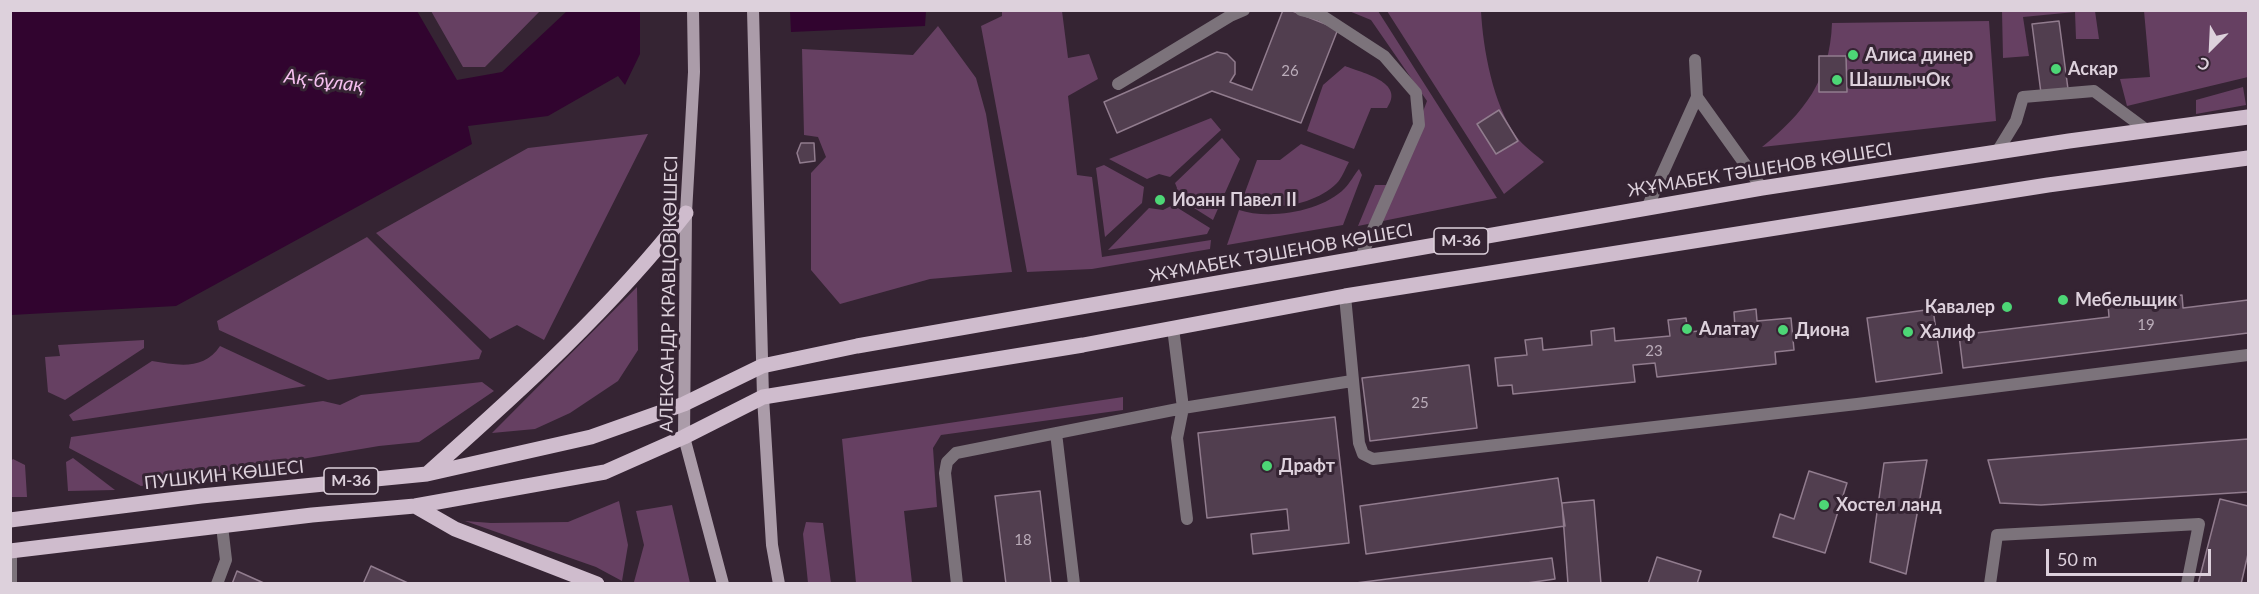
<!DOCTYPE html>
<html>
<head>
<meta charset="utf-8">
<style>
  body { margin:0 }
  #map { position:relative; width:2259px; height:594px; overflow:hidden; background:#352433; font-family:Lato,sans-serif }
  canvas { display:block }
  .frame { position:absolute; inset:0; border:12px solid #ddd1dc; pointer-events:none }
  .north { position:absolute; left:2181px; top:18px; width:60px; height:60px; -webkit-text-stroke:4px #352433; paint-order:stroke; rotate:204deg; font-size:16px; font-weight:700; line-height:24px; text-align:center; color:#ddd1dc }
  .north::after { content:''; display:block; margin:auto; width:21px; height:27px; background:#ddd1dc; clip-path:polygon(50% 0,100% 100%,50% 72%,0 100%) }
  .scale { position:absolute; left:2046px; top:549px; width:165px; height:27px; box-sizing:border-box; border:3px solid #ddd1dc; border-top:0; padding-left:8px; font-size:18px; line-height:21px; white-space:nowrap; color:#ddd1dc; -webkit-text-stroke:4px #352433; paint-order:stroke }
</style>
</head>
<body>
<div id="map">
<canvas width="2259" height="594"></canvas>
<div class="frame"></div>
<div class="north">С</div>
<div class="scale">50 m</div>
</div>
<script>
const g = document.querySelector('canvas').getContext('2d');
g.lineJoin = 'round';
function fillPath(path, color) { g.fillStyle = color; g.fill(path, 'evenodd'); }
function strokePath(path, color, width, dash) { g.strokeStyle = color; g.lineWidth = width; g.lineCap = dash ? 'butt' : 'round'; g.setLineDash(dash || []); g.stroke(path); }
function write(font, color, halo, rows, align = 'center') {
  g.font = font + ' Lato,sans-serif'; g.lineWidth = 6; g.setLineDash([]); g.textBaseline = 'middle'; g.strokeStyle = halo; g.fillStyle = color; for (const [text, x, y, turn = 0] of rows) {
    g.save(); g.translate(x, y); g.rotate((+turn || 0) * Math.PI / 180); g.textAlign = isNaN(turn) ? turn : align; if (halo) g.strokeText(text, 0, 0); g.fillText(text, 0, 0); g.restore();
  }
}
fillPath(new Path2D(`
  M 431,11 L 540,11 L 485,67 L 463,67 Z
  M 1002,11 L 1062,11 L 1068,58 L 1089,54 L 1098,79 L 1068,96 L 1077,175 L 1092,177 L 1102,257 L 1211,240 L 1210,249 L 1092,269 L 1027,272 L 981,26 L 1002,16 Z
  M 1349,11 L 1378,11 L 1497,198 L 1358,226 L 1375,185 L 1395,185 L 1427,101 L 1371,20 Z
  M 1387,11 L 1481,11 C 1483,49 1493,104 1516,136 C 1523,146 1535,154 1544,162 L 1504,194 Z
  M 2002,11 L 2095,11 L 2099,39 L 2076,39 L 2075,12 L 2023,17 L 2029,56 L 2003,58 Z
  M 2144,11 L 2248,11 L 2248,77 L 2127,106 L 2120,79 L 2150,77 Z
  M 1989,21 L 1996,121 L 1762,147 C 1804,113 1830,80 1832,23 Z
  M 938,26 L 976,78 L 986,114 L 1012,272 L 930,279 L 840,304 L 811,270 L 811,173 L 826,157 L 818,137 L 804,135 L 802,49 L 913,55 Z
  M 1345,66 C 1362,73 1406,82 1387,108 L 1371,108 L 1354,149 L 1307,131 L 1323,85 Z
  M 2243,87 L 2246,105 L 2196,114 L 2196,100 Z
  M 1211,118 L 1221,130 L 1170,177 L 1159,174 L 1147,179 L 1109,159 Z
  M 648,134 L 544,340 L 517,325 L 490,339 L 376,233 L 528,148 Z
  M 1222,138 L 1240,159 L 1213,220 L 1175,196 L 1177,188 L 1175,183 Z
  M 1301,144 L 1349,162 C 1345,169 1342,178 1337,183 C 1314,206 1272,211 1241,203 L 1257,160 L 1280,160 Z
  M 1104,165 L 1144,187 L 1142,203 L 1105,237 L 1096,168 Z
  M 1359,169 L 1362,175 L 1343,225 L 1227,245 L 1239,210 C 1269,220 1322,212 1345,188 C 1350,183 1354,175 1359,169 Z
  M 1173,205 L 1210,228 L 1207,234 L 1108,250 L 1149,208 L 1163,210 Z
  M 367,237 L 482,351 L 479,359 L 328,380 L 219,330 L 217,321 Z
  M 637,287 L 638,350 L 618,381 L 570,413 L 535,429 L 492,433 Z
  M 144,340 L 144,348 L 65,400 L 48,392 L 45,357 L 60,356 L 58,345 Z
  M 220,346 L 306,386 L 73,421 L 69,415 L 152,361 C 177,365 204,371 220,346 Z
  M 482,382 L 494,391 L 419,442 L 379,446 L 141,486 L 69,448 L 71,437 L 323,401 L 340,405 L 361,395 Z
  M 1123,397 L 1123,410 L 941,435 L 933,448 L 937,507 L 904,511 L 912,583 L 856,583 L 842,439 Z
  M 73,458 L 115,490 L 68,491 L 66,462 Z
  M 13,459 L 25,465 L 27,497 L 11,497 L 11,461 Z
  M 619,501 L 628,545 L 622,581 L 596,567 L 465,521 L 491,523 L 568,522 Z
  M 672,505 L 690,583 L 636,583 L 634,582 L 644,545 L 636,511 Z
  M 806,522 L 823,523 L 831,583 L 808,583 L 803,534 Z`), '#664062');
fillPath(new Path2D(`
  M 11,10 L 417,11 L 457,80 L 502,72 L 567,11 L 640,11 L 640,54 L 625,85 L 618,76 L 548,116 L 468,126 L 472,144 L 176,306 L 11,315 Z
  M 790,11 L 790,10 L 926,11 L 925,26 L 791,32 Z`), '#31042f');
const building = new Path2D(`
  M 1283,10 L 1290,10 L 1338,29 L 1301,123 L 1212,91 L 1117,133 L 1104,102 L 1217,52 L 1227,54 L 1235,62 L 1235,74 L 1230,82 L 1252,90 Z
  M 2059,21 L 2068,89 L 2041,93 L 2032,24 Z
  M 1819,56 L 1846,56 L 1847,92 L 1819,92 Z
  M 1499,110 L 1518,141 L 1496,154 L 1477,124 Z
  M 801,143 L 814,143 L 815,161 L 800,163 L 797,153 Z
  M 2182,295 L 2183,308 L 2248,300 L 2248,333 L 1963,368 L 1959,335 L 2109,317 L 2108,304 Z
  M 1756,309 L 1757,321 L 1791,318 L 1794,350 L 1775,352 L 1776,364 L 1657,377 L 1655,363 L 1633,365 L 1635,382 L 1513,394 L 1512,385 L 1498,386 L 1495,358 L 1527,355 L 1525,340 L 1542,338 L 1543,350 L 1592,345 L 1591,331 L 1614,328 L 1615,341 L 1670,336 L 1668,320 L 1686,318 L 1688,332 L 1735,328 L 1734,312 Z
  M 1933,309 L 1942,373 L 1876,382 L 1867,318 Z
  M 1469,365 L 1477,428 L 1370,441 L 1362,378 Z
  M 1335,417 L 1349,543 L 1253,554 L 1251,534 L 1289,530 L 1287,509 L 1207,518 L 1198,433 Z
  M 2248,439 L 2248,492 L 2041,505 L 2000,503 L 1988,460 Z
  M 1927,460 L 1906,574 L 1870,562 L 1884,463 Z
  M 1809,471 L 1847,483 L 1825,553 L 1773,537 L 1780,514 L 1794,519 Z
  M 1558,478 L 1565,526 L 1366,554 L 1360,506 Z
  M 1040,491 L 1051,584 L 1006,584 L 995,496 Z
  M 2220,499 L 2248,506 L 2248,554 L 2241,584 L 2198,584 Z
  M 1594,500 L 1601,584 L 1568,584 L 1562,503 Z
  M 1657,557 L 1701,571 L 1697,584 L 1648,584 Z
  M 1552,558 L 1555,579 L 1520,584 L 1348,584 Z
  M 371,566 L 410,584 L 363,584 Z
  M 237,571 L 266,584 L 232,584 Z`);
fillPath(building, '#513e4f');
strokePath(building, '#917c8e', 1.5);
strokePath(new Path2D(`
  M 1301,10 L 1321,15 L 1384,56 L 1416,93 L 1419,125 L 1360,259
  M 1118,84 L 1230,16 L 1244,10
  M 1697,97 L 1762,188
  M 1997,152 L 2016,121 L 2023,97 L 2094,91 L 2148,131
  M 1647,208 L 1697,97 L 1695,60
  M 1345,296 L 1359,443 L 1363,454 L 1373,459 L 1857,404 L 2248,355
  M 1173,328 L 1183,408 L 1352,381
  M 1056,433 L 1074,584
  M 11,551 L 11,584
  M 217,584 L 226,560 L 222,526
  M 957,584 L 945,473 L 947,462 L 956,453 L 1183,408 L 1177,438 L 1187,519
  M 1990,584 L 1997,535 L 2199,524 L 2187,584`), '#7c737b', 12);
strokePath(new Path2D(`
  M 693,10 L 694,72 L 686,213 L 684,437 L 723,584
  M 753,10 L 763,397 L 772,545 L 779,584`), '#ab9ca9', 12);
strokePath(new Path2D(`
  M 429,472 C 520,391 611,309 686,213
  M 415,506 L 455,529 L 597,584
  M 10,520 L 201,496 L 427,474 L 591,437 L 684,404 L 762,366 L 857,346 L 1762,188 L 2069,141 L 2248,117
  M 10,551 L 312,515 L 415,506 L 605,472 L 684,437 L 763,397 L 1083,345 L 1345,296 L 2048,185 L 2248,158`), '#cfbccd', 15);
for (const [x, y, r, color] of [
  [1853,55,6,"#4dd676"],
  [2056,69,6,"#4dd676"],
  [1837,80,6,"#4dd676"],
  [1160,200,6,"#4dd676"],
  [2063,300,6,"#4dd676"],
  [2007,307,6,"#4dd676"],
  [1687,329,6,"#4dd676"],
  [1783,330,6,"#4dd676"],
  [1908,332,6,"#4dd676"],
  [1267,466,6,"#4dd676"],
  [1824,505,6,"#4dd676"]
]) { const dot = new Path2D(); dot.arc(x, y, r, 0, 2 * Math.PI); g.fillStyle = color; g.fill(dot); strokePath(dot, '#352433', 2); }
write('15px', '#baacb9', null, [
  ["26",1290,71],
  ["19",2146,325],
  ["23",1654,351],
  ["25",1420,403],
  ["18",1023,540]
]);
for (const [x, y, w] of [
  [1461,241,54],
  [351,481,54]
]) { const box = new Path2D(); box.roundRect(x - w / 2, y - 13, w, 26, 4.5); g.fillStyle = '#352433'; g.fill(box); strokePath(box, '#ddd1dc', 1.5); }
write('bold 16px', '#ddd1dc', null, [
  ["M-36",1461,241],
  ["M-36",351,481]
]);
write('bold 18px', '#ddd1dc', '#352433', [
  ["Алиса динер",1865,55],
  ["Аскар",2068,69],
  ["ШашлычОк",1849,80],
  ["Иоанн Павел II",1172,200],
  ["Мебельщик",2075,300],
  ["Кавалер",1995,307,"right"],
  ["Алатау",1699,329],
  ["Диона",1795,330],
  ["Халиф",1920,332],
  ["Драфт",1279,466],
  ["Хостел ланд",1836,505]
], 'left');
write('18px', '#ddd1dc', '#352433', [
  ["ЖҰМАБЕК ТӘШЕНОВ КӨШЕСІ",1760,170,-9],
  ["ЖҰМАБЕК ТӘШЕНОВ КӨШЕСІ",1281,253,-10],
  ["АЛЕКСАНДР КРАВЦОВ КӨШЕСІ",669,294,-89],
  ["ПУШКИН КӨШЕСІ",224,475,-6]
]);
write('italic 20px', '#f5bfef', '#352433', [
  ["Ақ-бұлақ",324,81,7]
]);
</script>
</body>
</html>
